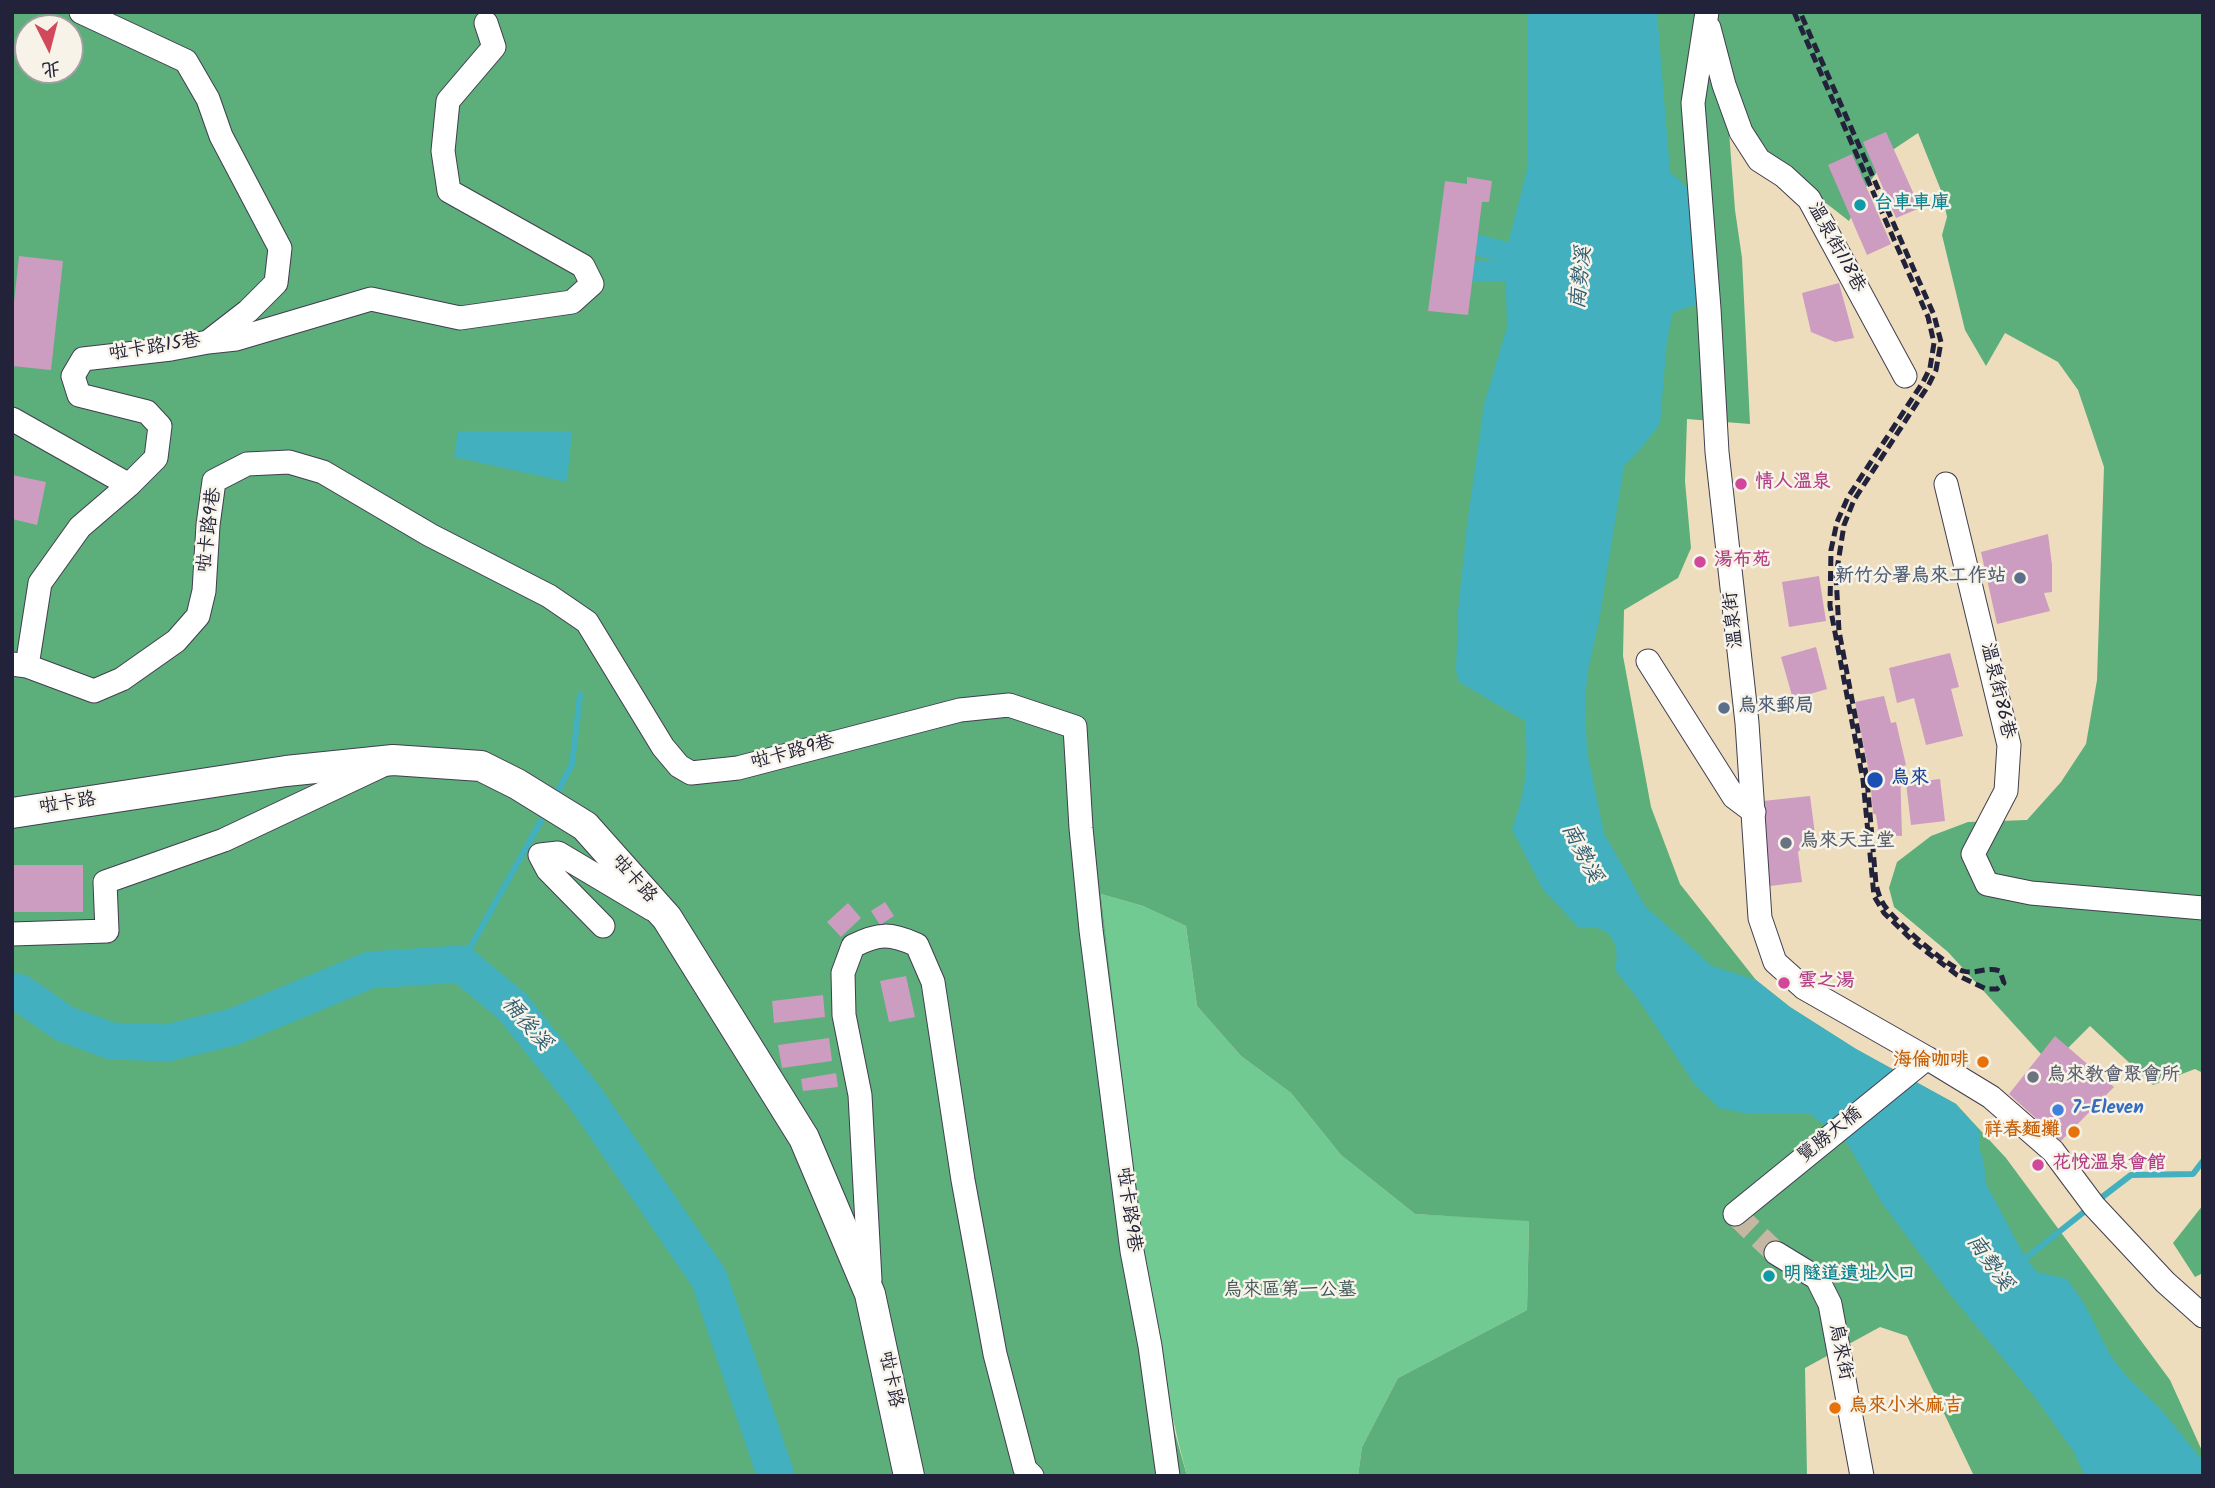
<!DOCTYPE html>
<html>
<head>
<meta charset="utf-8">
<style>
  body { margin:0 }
  #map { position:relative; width:2215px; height:1488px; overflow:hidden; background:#eeddbc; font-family:Kalam,"LXGW WenKai TC",sans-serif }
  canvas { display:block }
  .frame { position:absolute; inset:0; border:14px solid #22223b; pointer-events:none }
  .north { position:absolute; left:14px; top:14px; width:70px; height:70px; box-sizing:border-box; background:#f7f3e8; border:2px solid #a29fa3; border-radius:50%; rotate:174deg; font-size:19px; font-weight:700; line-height:28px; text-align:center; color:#22223b }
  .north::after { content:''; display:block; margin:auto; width:24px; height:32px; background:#d1495b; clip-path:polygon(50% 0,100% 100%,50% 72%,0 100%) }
</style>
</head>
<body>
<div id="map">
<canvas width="2215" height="1488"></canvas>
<div class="frame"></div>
<div class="north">北</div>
</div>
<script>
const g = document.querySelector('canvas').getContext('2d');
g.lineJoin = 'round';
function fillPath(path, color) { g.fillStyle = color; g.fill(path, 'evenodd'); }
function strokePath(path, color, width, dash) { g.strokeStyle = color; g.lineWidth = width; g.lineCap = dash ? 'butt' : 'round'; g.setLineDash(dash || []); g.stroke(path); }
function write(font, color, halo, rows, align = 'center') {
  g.font = font + ' Kalam,"LXGW WenKai TC",sans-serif'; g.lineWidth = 5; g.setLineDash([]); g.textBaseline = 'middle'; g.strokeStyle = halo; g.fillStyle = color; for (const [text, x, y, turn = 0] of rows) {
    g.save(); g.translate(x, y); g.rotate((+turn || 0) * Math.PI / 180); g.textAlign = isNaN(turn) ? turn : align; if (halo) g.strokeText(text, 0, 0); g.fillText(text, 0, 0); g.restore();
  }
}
fillPath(new Path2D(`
  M 1101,894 L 1143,906 L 1186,926 L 1197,1006 L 1241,1056 L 1291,1093 L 1341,1155 L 1415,1214 L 1529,1220 L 1527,1310 L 1398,1378 L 1362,1447 L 1358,1476 L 1187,1476 C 1137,1286 1123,1088 1101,894 Z`), '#71ca91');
fillPath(new Path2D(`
  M 12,12 L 2203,12 L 2203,1073 L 2195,1069 L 2153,1085 L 2090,1026 L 2051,1065 L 1948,952 L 1894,907 L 1889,888 L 1897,862 L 1931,836 L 1968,822 L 2027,820 L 2061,782 L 2086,744 L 2097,680 L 2104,467 L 2078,390 L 2058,362 L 2005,333 L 1986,366 L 1965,330 L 1942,235 L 1947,217 L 1942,193 L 1918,133 L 1894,149 L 1866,187 L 1849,221 L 1786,172 L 1760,148 L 1727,105 L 1735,210 L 1742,258 L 1750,424 L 1687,419 L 1685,481 L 1691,548 L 1678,578 L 1624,610 L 1623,656 L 1651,807 L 1680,884 L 1756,980 L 1790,1007 L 1856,1049 L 1956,1104 L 2006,1158 L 2170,1380 L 2203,1453 L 2203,1476 L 1974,1476 L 1907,1336 L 1880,1327 L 1805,1368 L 1807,1476 L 1358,1476 L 1362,1447 L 1398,1378 L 1527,1310 L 1529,1221 L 1415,1214 L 1341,1155 L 1291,1093 L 1241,1056 L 1197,1006 L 1186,926 L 1143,906 L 1101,894 L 1142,1251 L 1175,1433 L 1187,1476 L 12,1476 ZM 28,28 L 70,28 L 70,70 L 28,70 Z
  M 2203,1205 L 2203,1273 L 2195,1277 L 2173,1243 Z`), '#5cae7b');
fillPath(new Path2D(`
  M 1527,12 L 1657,12 L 1670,172 L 1688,188 L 1692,208 L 1696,305 L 1673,312 L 1667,340 L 1660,424 L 1642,447 L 1624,466 L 1599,621 L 1588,670 L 1585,698 L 1587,751 L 1604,833 L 1645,906 L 1712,966 L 1756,980 L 1790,1007 L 1856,1049 L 1956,1104 L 1979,1130 L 1979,1146 L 1984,1163 L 1986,1184 L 2025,1257 L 2037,1272 L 2067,1279 L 2084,1303 L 2110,1355 L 2129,1379 L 2159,1407 L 2203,1461 L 2203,1476 L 2085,1476 L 2074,1452 L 2034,1396 L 1949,1293 L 1882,1203 L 1847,1143 L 1810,1114 L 1749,1114 L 1719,1108 L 1695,1085 L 1638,999 L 1615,970 C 1619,954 1617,932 1596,928 C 1591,927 1584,929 1579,928 L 1542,888 L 1512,829 C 1527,789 1528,763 1525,721 L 1459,682 L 1456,671 L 1458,611 L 1467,525 L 1484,404 L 1507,327 L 1505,255 L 1527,170 Z
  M 458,431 L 572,431 L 567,482 L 454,457 Z`), '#42b0be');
strokePath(new Path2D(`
  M 559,789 L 572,764 L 580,695
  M 461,964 L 541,821
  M 2097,1201 L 2131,1175 L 2193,1174 L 2203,1161
  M 2021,1262 L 2089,1208`), '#42b0be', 6);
strokePath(new Path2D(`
  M 1457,240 L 1533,259
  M 1451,271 L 1531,271`), '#42b0be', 21);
strokePath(new Path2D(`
  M 12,991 L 20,993 L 65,1024 L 111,1041 L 167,1043 L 233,1027 L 370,970 L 461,964 L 512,1006 L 584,1096 L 709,1278 L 776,1476`), '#42b0be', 37);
fillPath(new Path2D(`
  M 1886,132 L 1920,208 L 1896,218 L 1863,142 Z
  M 1852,154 L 1891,244 L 1867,255 L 1828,165 Z
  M 1467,177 L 1492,181 L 1489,202 L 1482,202 L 1468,315 L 1428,311 L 1445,181 L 1467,184 Z
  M 19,256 L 63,261 L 51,370 L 12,366 L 12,321 Z
  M 1839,283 L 1854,338 L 1835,342 L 1811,332 L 1802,293 Z
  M 12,475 L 46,482 L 37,525 L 12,519 Z
  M 2048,534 L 2052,565 L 2052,592 L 2044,593 L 2050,611 L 1997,624 L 1981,552 Z
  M 1819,576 L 1826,621 L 1789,627 L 1782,582 Z
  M 1816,647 L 1827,689 L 1793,699 L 1781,657 Z
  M 1950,653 L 1959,687 L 1951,689 L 1963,736 L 1926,745 L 1914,698 L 1897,703 L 1889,668 Z
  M 1884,696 L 1891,723 L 1896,722 L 1906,765 L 1900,767 L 1902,836 L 1879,835 L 1876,815 L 1873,813 L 1870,777 L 1855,702 Z
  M 1940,779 L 1945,821 L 1911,825 L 1906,783 Z
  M 1810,796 L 1815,834 L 1798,852 L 1802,882 L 1770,886 L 1763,801 Z
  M 12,865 L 83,865 L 83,912 L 12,912 Z
  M 885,902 L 894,916 L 880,925 L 871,911 Z
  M 848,903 L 861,918 L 841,937 L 827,922 Z
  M 906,976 L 915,1017 L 889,1022 L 880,981 Z
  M 823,995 L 825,1017 L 774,1023 L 772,1001 Z
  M 2055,1036 L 2114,1087 L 2061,1141 L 2009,1094 Z
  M 829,1038 L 832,1061 L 782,1068 L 778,1045 Z
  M 836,1073 L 838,1087 L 803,1091 L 801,1079 Z`), '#cc9cc1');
strokePath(new Path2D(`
  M 1735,1214 L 1776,1253`), '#c5b8a2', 23, [23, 11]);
const minor = new Path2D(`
  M 1707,12 L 1693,103 L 1709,309 L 1717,452 L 1747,723 L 1760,918 L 1775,962 L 1804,988 L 1927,1058 L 1991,1097 L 2053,1151 L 2094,1206 L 2165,1282 L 2203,1316
  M 1709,28 L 1724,85 L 1741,132 L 1759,160 L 1784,176 L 1809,199 L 1905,376
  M 208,342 L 236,339 L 371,299 L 460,318 L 572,302 L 592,284 L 583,266 L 449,191 L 443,151 L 448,101 L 494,47 L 486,23
  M 12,419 L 129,485
  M 1946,484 L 2009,745 L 2006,791 L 1973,854 L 1987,884 L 2031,893 L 2203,908
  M 1648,661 L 1734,797 L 1754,812
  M 12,664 L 27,666 L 40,583 L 80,527 L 129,485 L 156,458 L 160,426 L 147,412 L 79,395 L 73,376 L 83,359 L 171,349 L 208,342 L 248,311 L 276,283 L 280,248 L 221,136 L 208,99 L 186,61 L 81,12
  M 27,666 L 94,691 L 122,679 L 176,641 L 198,616 L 204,591 L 208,525 L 214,481 L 247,464 L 289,462 L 323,472 L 430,535 L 549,596 L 587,622 L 663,747 L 679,766 L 691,773 L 738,768 L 960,710 L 1009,705 L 1075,727 L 1081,828 L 1091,930 L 1132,1251 L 1150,1346 L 1168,1476
  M 603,926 L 548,870 L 540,855 L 558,853 L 652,909
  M 12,934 L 107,931 L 105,882 L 224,840 L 381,766
  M 1735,1214 L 1927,1058
  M 1776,1253 L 1817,1278 L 1830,1304 L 1862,1476
  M 870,1280 L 860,1095 L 844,1015 L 843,973 L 853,946 C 879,933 890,933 917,945 L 933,982 L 963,1180 L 995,1354 L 1025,1469 L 1032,1476`);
const major = new Path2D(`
  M 12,813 L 286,771 L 393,760 L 481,766 L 517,784 L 585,826 L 667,918 L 804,1138 L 870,1294 L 909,1476`);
strokePath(minor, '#413e4e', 25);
strokePath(major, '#413e4e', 32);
strokePath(minor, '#fff', 23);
strokePath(major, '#fff', 30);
strokePath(new Path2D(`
  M 1794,12 L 1928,317 L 1934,343 L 1930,368 L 1923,382 L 1848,497 L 1837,522 L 1831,550 L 1830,606 L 1863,780 L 1874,896 L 1884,913 L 1915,943 L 1957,975 L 1986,989 L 1997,989 L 2004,983 L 2000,971 C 1987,966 1975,975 1963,971 C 1946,966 1899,924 1887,909 C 1881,902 1878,893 1876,884 L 1867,779 L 1839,631 L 1836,576 L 1844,525 L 1854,500 L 1928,386 L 1936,370 L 1941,342 L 1934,315 L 1800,12`), '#22223b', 5, [10, 5]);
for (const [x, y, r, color] of [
  [1860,205,7,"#0f9aa8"],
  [1741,484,7,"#d1479c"],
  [1700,562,7,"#d1479c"],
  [2020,578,7,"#5c6f8a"],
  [1724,708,7,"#5c6f8a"],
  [1875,780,9,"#1a4fb4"],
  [1786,843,7,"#6b7280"],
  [1784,983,7,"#d1479c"],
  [1983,1062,7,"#e8710a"],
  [2033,1077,7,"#6b7280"],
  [2058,1110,7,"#3f7fe0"],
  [2074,1132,7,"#e8710a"],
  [2038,1165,7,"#d1479c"],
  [1769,1276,7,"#0f9aa8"],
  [1835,1408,7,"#e8710a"]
]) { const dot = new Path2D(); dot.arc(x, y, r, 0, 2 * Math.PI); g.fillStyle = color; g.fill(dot); strokePath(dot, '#f7f3e8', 2.5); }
write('bold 19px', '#0d838f', '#f7f3e8', [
  ["台車車庫",1874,205],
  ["明隧道遺址入口",1783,1276]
], 'left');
write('19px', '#22223b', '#f7f3e8', [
  ["溫泉街118巷",1835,248,61],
  ["啦卡路15巷",155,349,-9],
  ["啦卡路9巷",211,530,-83],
  ["溫泉街",1735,620,-96],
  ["溫泉街86巷",1996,691,77],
  ["啦卡路9巷",793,754,-15],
  ["啦卡路",68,805,-9],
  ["啦卡路",633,880,48],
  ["覽勝大橋",1831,1136,-39],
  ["啦卡路9巷",1127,1210,82],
  ["烏來街",1839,1352,79],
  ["啦卡路",889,1380,78]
]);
write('bold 19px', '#b23c85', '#f7f3e8', [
  ["情人溫泉",1755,484],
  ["湯布苑",1714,562],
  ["雲之湯",1798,983],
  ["花悅溫泉會館",2052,1165]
], 'left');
write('bold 19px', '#4e5e75', '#f7f3e8', [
  ["新竹分署烏來工作站",2006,578],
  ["烏來郵局",1738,708,"left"]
], 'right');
write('bold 19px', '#164399', '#f7f3e8', [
  ["烏來",1891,780]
], 'left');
write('bold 19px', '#5b616d', '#f7f3e8', [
  ["烏來天主堂",1800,843],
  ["烏來教會聚會所",2047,1077]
], 'left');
write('bold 19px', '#c56008', '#f7f3e8', [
  ["海倫咖啡",1969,1062],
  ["祥春麵攤",2060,1132],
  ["烏來小米麻吉",1849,1408,"left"]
], 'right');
write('bold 19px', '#366cbe', '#f7f3e8', [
  ["7-Eleven",2072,1110]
], 'left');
write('19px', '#3a5455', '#f7f3e8', [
  ["烏來區第一公墓",1290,1292]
]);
write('italic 21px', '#2f5b6f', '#f7f3e8', [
  ["南勢溪",1583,278,-84],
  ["南勢溪",1580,854,63],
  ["桶後溪",525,1025,49],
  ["南勢溪",1988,1264,55]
]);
</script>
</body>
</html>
